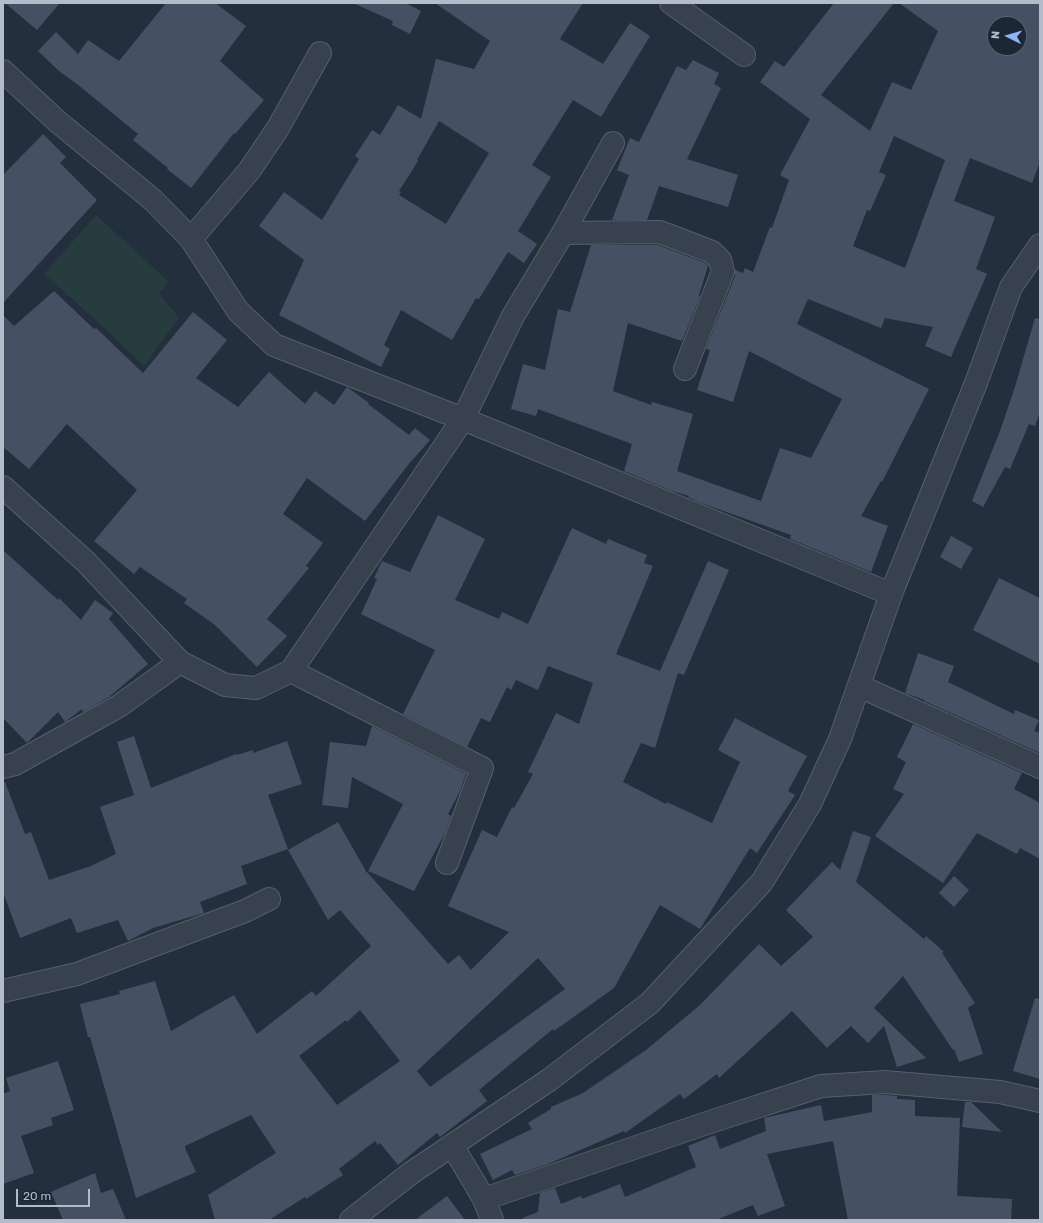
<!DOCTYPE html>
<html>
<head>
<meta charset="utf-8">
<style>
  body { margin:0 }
  #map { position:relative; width:1043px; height:1223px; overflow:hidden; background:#242f3e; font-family:Rubik,sans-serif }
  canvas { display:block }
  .frame { position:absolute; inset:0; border:4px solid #b4bcc9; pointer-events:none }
  .north { position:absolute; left:987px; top:16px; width:40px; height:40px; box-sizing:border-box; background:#1d2633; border:1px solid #59626f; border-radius:50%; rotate:275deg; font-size:11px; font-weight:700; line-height:16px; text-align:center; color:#b4bcc9 }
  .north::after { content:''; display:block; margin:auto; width:14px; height:18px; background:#8ab4f8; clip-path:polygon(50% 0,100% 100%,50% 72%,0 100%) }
  .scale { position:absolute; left:16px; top:1189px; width:74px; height:18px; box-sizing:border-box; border:2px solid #b4bcc9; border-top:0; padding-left:5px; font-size:12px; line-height:14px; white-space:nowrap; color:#b4bcc9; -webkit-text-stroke:3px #1d2633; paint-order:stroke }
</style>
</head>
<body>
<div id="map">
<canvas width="1043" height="1223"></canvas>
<div class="frame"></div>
<div class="north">N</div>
<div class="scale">20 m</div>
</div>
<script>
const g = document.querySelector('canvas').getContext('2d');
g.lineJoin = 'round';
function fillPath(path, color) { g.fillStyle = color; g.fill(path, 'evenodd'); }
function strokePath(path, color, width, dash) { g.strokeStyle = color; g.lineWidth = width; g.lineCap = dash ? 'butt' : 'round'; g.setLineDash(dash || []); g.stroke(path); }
fillPath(new Path2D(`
  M 96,215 L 169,282 L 159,293 L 179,318 L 144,366 L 98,322 L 44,274 Z`), '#263c3f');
fillPath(new Path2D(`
  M 5,3 L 60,3 L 37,30 Z
  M 166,3 L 215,3 L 246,26 L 220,61 L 264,100 L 235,134 L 234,133 L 191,188 L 167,169 L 168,168 L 133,140 L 138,134 L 77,84 L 59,71 L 38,51 L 56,32 L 78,54 L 88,40 L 119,61 Z
  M 353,3 L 405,3 L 421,11 L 410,34 L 392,25 L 393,21 Z
  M 435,3 L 583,3 L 560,39 L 603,64 L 630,23 L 650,36 L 601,117 L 573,100 L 532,165 L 551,177 L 518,231 L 537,244 L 524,263 L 508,252 L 479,299 L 476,298 L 452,340 L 401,310 L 384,345 L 390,349 L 381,367 L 279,315 L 304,260 L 259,226 L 284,192 L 322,220 L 359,159 L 355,156 L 372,130 L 380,135 L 398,105 L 421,119 L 436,59 L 474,69 L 490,41 ZM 439,121 L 489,153 L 446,224 L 399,195 L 401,192 L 399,191 L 418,161 L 417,160 Z
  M 834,3 L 894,3 L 821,95 L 870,131 L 892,82 L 911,90 L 938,31 L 899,3 L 1040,3 L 1040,162 L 1032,183 L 970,158 L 954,201 L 995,217 L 976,269 L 987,274 L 951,357 L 925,346 L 933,327 L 885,318 L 881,328 L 808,299 L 797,324 L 929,389 L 882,482 L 881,481 L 861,516 L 888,526 L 871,572 L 790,539 L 791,535 L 701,503 L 688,497 L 689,496 L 672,491 L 624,471 L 632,444 L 538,409 L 536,416 L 511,409 L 523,364 L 545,370 L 558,309 L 570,312 L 591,245 L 658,245 L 705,263 L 708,266 L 699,295 L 700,296 L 682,341 L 628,323 L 613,391 L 651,405 L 652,402 L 693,414 L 677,471 L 761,501 L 780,448 L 811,458 L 842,399 L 749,351 L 733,402 L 697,390 L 710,350 L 706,349 L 735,276 L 735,270 L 743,273 L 745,268 L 753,272 L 770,227 L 772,228 L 789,180 L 780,175 L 810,119 L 760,82 L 775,61 L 784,67 ZM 995,24 L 1019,24 L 1019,48 L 995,48 ZM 894,136 L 945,160 L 905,268 L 853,246 L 867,210 L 870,211 L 886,175 L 879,172 Z
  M 693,60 L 719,73 L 714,84 L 721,88 L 687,159 L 738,175 L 728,207 L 659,186 L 647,220 L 612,220 L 629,175 L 617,170 L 630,138 L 639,142 L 677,66 L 686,70 Z
  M 43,134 L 66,157 L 60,163 L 97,200 L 3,303 L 3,175 Z
  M 54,291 L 94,329 L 96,328 L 143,373 L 193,312 L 227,340 L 196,378 L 238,407 L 269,372 L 305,404 L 315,391 L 334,405 L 347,387 L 369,403 L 368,404 L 409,435 L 415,428 L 430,440 L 408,465 L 365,521 L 307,478 L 283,514 L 323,543 L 306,566 L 309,568 L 267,619 L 287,636 L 257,667 L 215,625 L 184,603 L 187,599 L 140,567 L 134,574 L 94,541 L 137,490 L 67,424 L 29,469 L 3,447 L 3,315 L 14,326 Z
  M 1035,318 L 1040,319 L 1040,412 L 1035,426 L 1029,424 L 1010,469 L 1005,467 L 983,507 L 972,501 L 1000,431 L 1015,387 Z
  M 438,515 L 485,539 L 455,600 L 499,619 L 502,612 L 528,624 L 572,528 L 606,544 L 608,539 L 647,555 L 644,563 L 653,566 L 616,654 L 660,671 L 708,561 L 729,570 L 684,675 L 678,673 L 655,748 L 641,743 L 623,782 L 666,804 L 667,802 L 712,823 L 740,762 L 718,750 L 735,718 L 807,756 L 788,791 L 795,795 L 757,853 L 750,848 L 700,929 L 660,905 L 614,988 L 554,1031 L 553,1029 L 479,1090 L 487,1101 L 440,1137 L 437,1133 L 398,1165 L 380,1143 L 378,1145 L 375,1141 L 339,1169 L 343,1175 L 306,1199 L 305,1197 L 269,1220 L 215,1220 L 208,1195 L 276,1153 L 251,1115 L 185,1146 L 185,1148 L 196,1172 L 136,1198 L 90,1037 L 88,1037 L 80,1004 L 120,994 L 119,991 L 155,981 L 171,1031 L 234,995 L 257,1034 L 312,991 L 316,996 L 371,946 L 340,910 L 328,920 L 288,850 L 318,833 L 319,834 L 319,833 L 338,822 L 367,873 L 367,872 L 448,964 L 459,955 L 471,970 L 509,932 L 448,906 L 482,830 L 497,837 L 512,807 L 514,808 L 533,774 L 528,772 L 556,713 L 579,724 L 593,683 L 548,666 L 538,690 L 516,680 L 511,690 L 507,687 L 490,722 L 481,718 L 467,747 L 403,714 L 435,650 L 361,614 L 377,579 L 374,578 L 382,561 L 410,572 ZM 538,958 L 565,989 L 430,1087 L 417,1071 ZM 360,1010 L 400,1061 L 337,1105 L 299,1056 L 346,1020 L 347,1022 Z
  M 951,536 L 973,548 L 961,569 L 940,557 Z
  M 3,550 L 58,600 L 59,598 L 81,620 L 95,600 L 113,613 L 109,619 L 148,664 L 109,697 L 83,712 L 82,709 L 65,722 L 58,712 L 27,743 L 3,718 Z
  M 999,578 L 1040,598 L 1040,664 L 973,630 Z
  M 918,653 L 954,666 L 948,682 L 1014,714 L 1015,710 L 1039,720 L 1034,731 L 1040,733 L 1040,753 L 924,701 L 924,700 L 905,693 Z
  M 913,724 L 1022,773 L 1014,789 L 1040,803 L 1040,859 L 1020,848 L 1017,854 L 977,833 L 943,883 L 875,836 L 904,794 L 893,789 L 906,762 L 897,757 Z
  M 372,726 L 466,774 L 460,791 L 448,814 L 451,816 L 445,833 L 414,891 L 368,871 L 403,804 L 352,777 L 348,808 L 322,805 L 330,742 L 366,746 Z
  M 134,736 L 151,788 L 236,754 L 237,755 L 253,750 L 253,753 L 287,741 L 302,784 L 268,795 L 288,849 L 241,866 L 247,884 L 200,902 L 204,913 L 153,928 L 128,941 L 118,920 L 77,933 L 71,918 L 20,938 L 3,892 L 3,782 L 5,782 L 25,834 L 31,832 L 49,880 L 91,866 L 116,854 L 100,807 L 134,795 L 117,742 Z
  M 853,831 L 871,837 L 856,882 L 924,939 L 926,936 L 944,952 L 942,953 L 975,1003 L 968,1008 L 983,1054 L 959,1062 L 954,1049 L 953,1050 L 903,976 L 874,1008 L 926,1058 L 897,1067 L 884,1026 L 868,1043 L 851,1026 L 827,1048 L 792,1011 L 719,1078 L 717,1074 L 684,1099 L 680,1094 L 625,1133 L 624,1131 L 548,1164 L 515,1175 L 512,1170 L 493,1180 L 480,1154 L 532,1129 L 528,1123 L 551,1109 L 551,1107 L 583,1093 L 646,1050 L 700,1005 L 759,944 L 781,966 L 813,937 L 786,910 L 832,862 L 840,870 Z
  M 954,876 L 969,890 L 954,907 L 939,893 Z
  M 1035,998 L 1040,999 L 1040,1079 L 1013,1071 Z
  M 58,1061 L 74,1110 L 51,1118 L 53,1125 L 21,1136 L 34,1173 L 3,1184 L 3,1094 L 10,1091 L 6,1078 Z
  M 872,1095 L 885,1095 L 897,1096 L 897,1099 L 915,1100 L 915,1116 L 960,1118 L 957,1196 L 1012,1199 L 1011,1220 L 848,1220 L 833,1141 L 767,1154 L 785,1206 L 758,1216 L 753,1205 L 716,1220 L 524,1220 L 523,1218 L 538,1212 L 540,1193 L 555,1188 L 561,1204 L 581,1196 L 582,1199 L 620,1184 L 625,1197 L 696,1167 L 688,1146 L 715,1135 L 720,1149 L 766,1131 L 764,1118 L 821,1105 L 824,1121 L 872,1112 Z
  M 965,1102 L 971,1102 L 1002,1132 L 962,1127 Z
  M 95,1173 L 101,1193 L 113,1189 L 126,1220 L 63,1220 L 51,1192 Z
  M 447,1196 L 465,1220 L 415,1220 Z`), '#455162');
const minor = new Path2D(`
  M 671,3 L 744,55
  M 3,71 L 58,122 L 153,200 L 191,239 L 238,311 L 274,345 L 463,419 L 891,594
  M 563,233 L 660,232 L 712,252 L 720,260 L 723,271 L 685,369
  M 191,239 L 249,171 L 278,128 L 320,53
  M 3,487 L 86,562 L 180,662 L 225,685 L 256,688 L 291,671 L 463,419 L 513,316 L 563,233 L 613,143
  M 291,671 L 482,768 L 447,863
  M 859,686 L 1040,767
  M 3,767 L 15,764 L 119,706 L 180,662
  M 3,991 L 77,974 L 245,911 L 269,899
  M 452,1145 L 484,1199 L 492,1220
  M 484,1199 L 713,1121 L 821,1086 L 885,1082 L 1000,1092 L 1040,1101`);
const tertiary = new Path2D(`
  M 351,1220 L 411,1173 L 549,1080 L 650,1003 L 762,882 L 810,804 L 840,739 L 891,594 L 976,383 L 1011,287 L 1040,245`);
strokePath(minor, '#565f6c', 24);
strokePath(tertiary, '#565f6c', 24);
strokePath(minor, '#38414e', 22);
strokePath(tertiary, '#38414e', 22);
</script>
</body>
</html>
